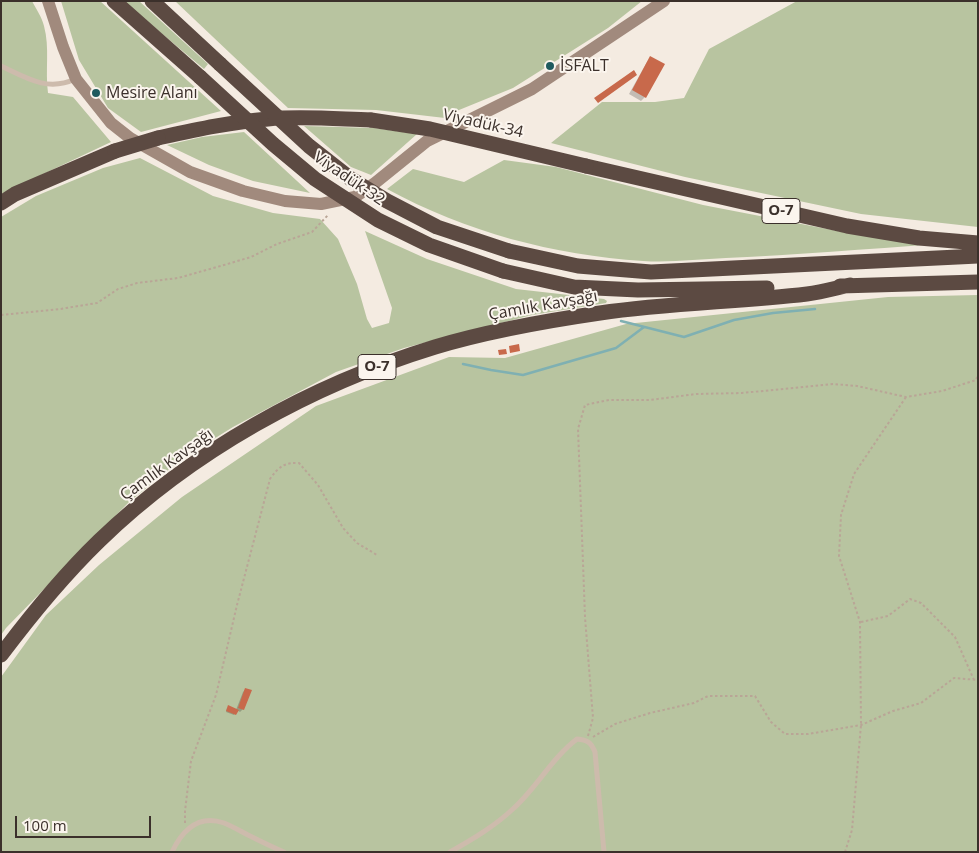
<!DOCTYPE html>
<html>
<head>
<meta charset="utf-8">
<style>
  body { margin:0 }
  #map { position:relative; width:979px; height:853px; overflow:hidden; background:#f4ebe1; font-family:"Open Sans",sans-serif }
  canvas { display:block }
  .frame { position:absolute; inset:0; border:2px solid #3b302b; pointer-events:none }
  .scale { position:absolute; left:15px; top:816px; width:136px; height:22px; box-sizing:border-box; border:2px solid #3b302b; border-top:0; padding-left:6px; font-size:15px; line-height:18px; white-space:nowrap; color:#3b302b; -webkit-text-stroke:4px #fbf5ee; paint-order:stroke }
</style>
</head>
<body>
<div id="map">
<canvas width="979" height="853"></canvas>
<div class="frame"></div>
<div class="scale">100 m</div>
</div>
<script>
const g = document.querySelector('canvas').getContext('2d');
g.lineJoin = 'round';
function fillPath(path, color) { g.fillStyle = color; g.fill(path, 'evenodd'); }
function strokePath(path, color, width, dash) { g.strokeStyle = color; g.lineWidth = width; g.lineCap = dash ? 'butt' : 'round'; g.setLineDash(dash || []); g.stroke(path); }
function write(font, color, halo, rows, align = 'center') {
  g.font = font + ' "Open Sans",sans-serif'; g.lineWidth = 4; g.setLineDash([]); g.textBaseline = 'middle'; g.strokeStyle = halo; g.fillStyle = color; for (const [text, x, y, turn = 0] of rows) {
    g.save(); g.translate(x, y); g.rotate((+turn || 0) * Math.PI / 180); g.textAlign = isNaN(turn) ? turn : align; if (halo) g.strokeText(text, 0, 0); g.fillText(text, 0, 0); g.restore();
  }
}
fillPath(new Path2D(`
  M 1,1 L 32,1 C 36,9 42,17 44,26 C 50,48 45,70 48,93 L 73,97 L 111,142 L 1,194 Z
  M 61,1 L 100,1 L 221,111 L 141,132 L 108,108 L 79,60 Z
  M 123,1 L 139,1 L 208,64 L 204,69 Z
  M 175,1 L 642,1 L 608,28 L 513,88 L 459,110 L 445,118 L 376,110 L 288,108 Z
  M 797,1 L 978,1 L 978,227 L 861,214 L 685,177 L 551,143 L 602,102 L 655,102 L 684,98 L 709,49 Z
  M 304,126 L 374,128 L 417,134 L 371,175 L 351,167 Z
  M 244,132 L 310,193 L 253,181 L 209,165 L 167,145 L 202,137 Z
  M 140,158 L 213,196 L 273,213 L 320,219 L 338,239 L 357,284 L 367,319 L 372,328 L 389,323 L 392,308 L 365,231 L 427,259 L 516,289 L 604,299 L 607,301 L 606,303 L 532,315 L 404,348 L 336,372 L 233,427 L 183,458 L 129,502 L 6,628 L 1,635 L 1,217 L 36,196 L 103,168 Z
  M 504,160 L 556,167 L 703,205 L 853,234 L 937,244 C 867,249 796,255 726,258 C 699,259 670,263 643,261 C 553,255 466,232 387,189 L 413,169 L 464,182 Z
  M 978,295 L 978,852 L 1,852 L 1,677 L 46,615 L 99,565 L 182,497 L 316,406 L 449,357 L 505,358 L 626,324 L 888,297 Z`), '#b8c4a0');
fillPath(new Path2D(`
  M 651,58 L 645,97 L 641,101 L 629,94 L 647,62 Z
  M 246,689 L 243,709 L 240,712 L 237,710 L 234,715 L 226,712 L 227,708 L 236,710 L 243,692 Z`), '#0003');
strokePath(new Path2D(`
  M 621,321 L 684,337 L 734,320 L 773,313 L 815,309
  M 463,364 L 491,370 L 523,375 L 616,348 L 644,327`), '#7fb0b2', 2.5);
fillPath(new Path2D(`
  M 650,56 L 665,64 L 646,98 L 632,90 Z
  M 634,70 L 637,75 L 598,103 L 594,98 Z
  M 519,344 L 520,351 L 510,353 L 509,346 Z
  M 506,349 L 507,354 L 499,355 L 498,350 Z
  M 245,688 L 252,690 L 244,710 L 238,708 Z
  M 228,705 L 239,710 L 236,715 L 226,711 Z`), '#c8694b');
strokePath(new Path2D(`
  M 1,315 L 60,309 L 97,303 L 118,289 L 137,283 L 178,278 L 224,265 L 251,257 L 277,244 L 312,232 L 329,214
  M 861,622 L 888,616 L 910,599 L 921,603 L 955,637 L 974,680
  M 588,736 L 593,718 L 585,617 L 578,429 L 585,405 L 609,400 L 650,400 L 696,394 L 742,393 L 833,384 L 857,386 L 906,397 L 942,391 L 976,380 L 978,375
  M 593,737 L 615,724 L 650,713 L 694,703 L 708,696 L 755,696 L 771,722 L 785,734 L 808,734 L 861,725 L 893,711 L 921,703 L 954,678 L 978,680
  M 185,823 L 185,811 L 191,761 L 216,695 L 237,605 L 270,479 C 278,467 285,462 299,463 L 318,485 L 343,528 L 357,543 L 377,555
  M 845,852 L 852,830 L 861,725 L 860,622 L 839,556 L 841,515 L 854,474 L 906,397`), '#b9a596', 2, [2.5, 2.5]);
strokePath(new Path2D(`
  M 1,66 C 26,78 48,92 75,79
  M 172,852 C 182,831 198,814 224,823 C 232,826 240,831 248,835 C 260,841 272,847 284,852
  M 450,852 C 473,839 495,826 514,808 C 537,787 552,758 577,739 C 587,740 591,742 595,752 L 604,852`), '#cdbbac', 5);
strokePath(new Path2D(`
  M 48,1 L 63,47 L 76,79 L 111,123 L 130,138 L 190,172 L 243,191 L 285,201 L 321,204 L 355,197 L 375,183 L 427,141 L 532,89 L 664,1`), '#a18a7d', 12);
strokePath(new Path2D(`
  M 114,1 L 200,77
  M 152,1 L 220,64
  M 158,138 C 195,130 231,122 268,119 C 302,116 337,119 371,120
  M 586,166 L 847,226 L 919,238 L 978,243
  M 1,203 L 15,194 L 115,151
  M 509,251 L 578,266 L 651,272 L 978,256
  M 503,271 L 574,287 L 638,290 L 767,288
  M 840,286 L 978,282
  M 1,655 C 31,615 63,576 99,541 C 192,451 311,385 435,347 C 488,331 545,321 600,313 C 669,303 738,302 807,294 C 822,292 836,288 850,285`), '#5c4a42', 15);
strokePath(new Path2D(`
  M 220,64 L 309,146 L 351,179 L 387,201 L 437,227 L 509,251
  M 200,77 L 273,144 L 315,179 L 378,220 L 429,245 L 503,271
  M 371,120 L 430,129 L 586,166
  M 115,151 L 158,138`), '#5c4a42', 15);
for (const [x, y, r, color] of [
  [550,66,5,"#1f5a5e"],
  [96,93,5,"#1f5a5e"]
]) { const dot = new Path2D(); dot.arc(x, y, r, 0, 2 * Math.PI); g.fillStyle = color; g.fill(dot); strokePath(dot, '#fbf5ee', 2); }
for (const [x, y, w] of [
  [781,211,38],
  [377,367,38]
]) { const box = new Path2D(); box.roundRect(x - w / 2, y - 12.5, w, 25, 4); g.fillStyle = '#fbf5ee'; g.fill(box); strokePath(box, '#3b302b', 1); }
write('bold 15px', '#3b302b', null, [
  ["O-7",781,211],
  ["O-7",377,367]
]);
write('16px', '#3b302b', '#fbf5ee', [
  ["İSFALT",560,66],
  ["Mesire Alanı",106,93]
], 'left');
write('16px', '#3b302b', '#fbf5ee', [
  ["Viyadük-34",483,124,13],
  ["Viyadük-32",349,179,34],
  ["Çamlık Kavşağı",543,306,-10],
  ["Çamlık Kavşağı",167,465,-36]
]);
</script>
</body>
</html>
